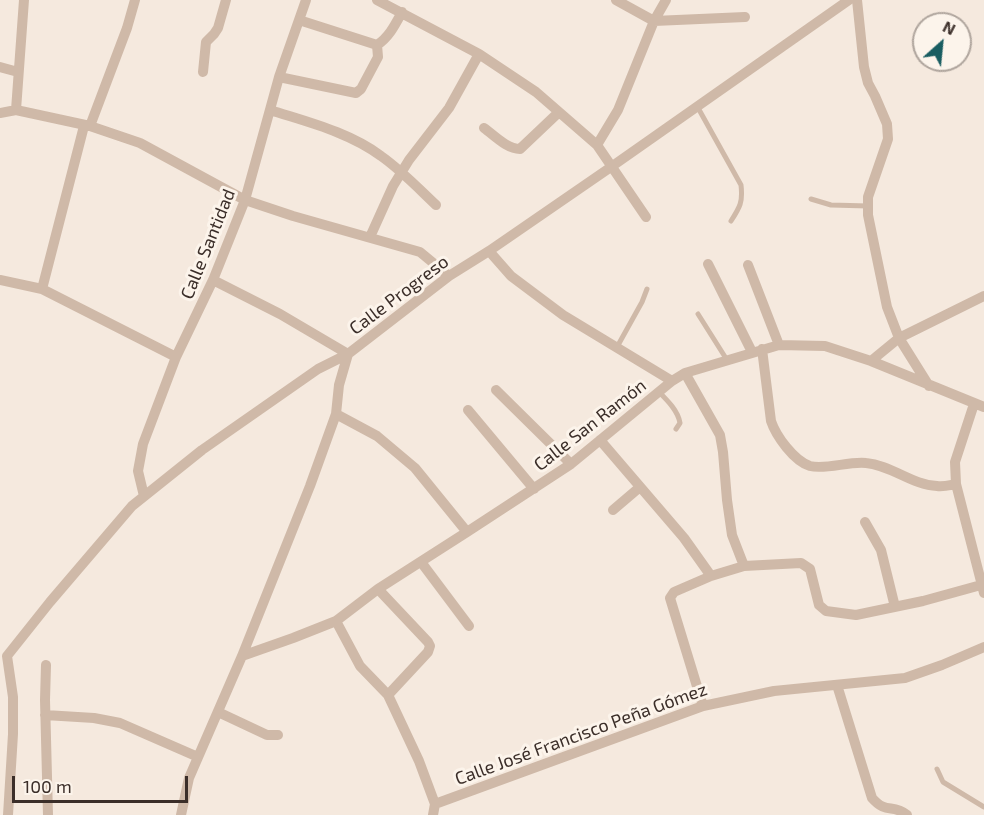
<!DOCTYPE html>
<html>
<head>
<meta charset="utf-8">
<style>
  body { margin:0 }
  #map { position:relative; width:984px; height:815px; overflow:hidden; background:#f5e9de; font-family:"Exo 2",sans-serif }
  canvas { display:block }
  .north { position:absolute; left:912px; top:12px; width:60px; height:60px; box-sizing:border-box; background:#fcf4eb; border:2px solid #afa59d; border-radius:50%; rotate:27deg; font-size:16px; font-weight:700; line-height:24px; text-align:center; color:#3b2e29 }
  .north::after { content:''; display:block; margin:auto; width:21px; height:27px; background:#195d61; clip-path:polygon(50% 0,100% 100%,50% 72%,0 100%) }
  .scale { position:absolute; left:12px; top:776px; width:176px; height:27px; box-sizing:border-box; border:3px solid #3b2e29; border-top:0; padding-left:8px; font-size:18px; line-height:21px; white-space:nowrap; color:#3b2e29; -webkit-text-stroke:4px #fcf4eb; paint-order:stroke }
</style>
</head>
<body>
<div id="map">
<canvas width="984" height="815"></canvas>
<div class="north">N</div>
<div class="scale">100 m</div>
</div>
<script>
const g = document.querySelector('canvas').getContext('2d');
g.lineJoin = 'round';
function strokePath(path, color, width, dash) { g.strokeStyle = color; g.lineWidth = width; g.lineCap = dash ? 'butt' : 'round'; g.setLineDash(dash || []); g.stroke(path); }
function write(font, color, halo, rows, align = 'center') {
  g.font = font + ' "Exo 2",sans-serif'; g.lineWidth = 6; g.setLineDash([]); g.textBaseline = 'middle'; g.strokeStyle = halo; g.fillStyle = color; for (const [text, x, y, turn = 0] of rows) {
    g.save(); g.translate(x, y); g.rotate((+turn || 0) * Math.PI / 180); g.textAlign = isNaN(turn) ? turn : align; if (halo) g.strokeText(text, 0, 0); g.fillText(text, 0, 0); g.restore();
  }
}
strokePath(new Path2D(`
  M 697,106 L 741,185 C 743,202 740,207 731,221
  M 811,199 L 831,205 L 868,206
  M 698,314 L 727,360
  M 617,347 L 642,302 L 647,289
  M 659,392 C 668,401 678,411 680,423 L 676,429
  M 937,769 L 943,782 L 984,807`), '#cfb9a8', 5);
strokePath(new Path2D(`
  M 377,0 L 479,54 L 536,92 L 597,145 L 646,217
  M 616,0 L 654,21 L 745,17
  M 857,0 L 864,67 L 868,83 L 875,96 L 887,124 L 888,139 L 868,197 L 868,215 L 887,307 L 899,338 L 929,386
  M 299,20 L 377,45
  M 377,45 C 389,37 395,25 402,12
  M 0,67 L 18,72
  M 203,72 L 206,42 L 214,34 L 218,28 L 226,0
  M 279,77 L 356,93 L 361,89 L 378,57 L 377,45
  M 16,110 L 24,0
  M 270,110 C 307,122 349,132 381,156 C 401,170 418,188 436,205
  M 0,113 L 16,110 L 90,126 L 140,143 L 245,200 L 293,216 L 420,252 L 449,276
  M 90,126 L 127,28 L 135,0
  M 484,128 C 495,136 507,149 520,149 L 559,112
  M 597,145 L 618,110 L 654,21 L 666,0
  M 370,237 L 393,186 L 409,160 L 449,108 L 479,54
  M 489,251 L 511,276 L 563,315 L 672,381
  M 708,264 L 752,352
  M 748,265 L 779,345
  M 0,280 L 42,289 L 176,357
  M 42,289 L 84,126
  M 762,349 L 771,421 C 776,436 794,461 810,466 C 826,470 849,461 866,463 C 891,465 912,485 937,486 C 944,487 950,485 956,484
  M 871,361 L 899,338 L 984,296
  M 685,373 L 720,435 L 723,452 L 727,500 L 732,535 L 744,566
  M 496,390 L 571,464
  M 974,404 L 955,462 L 956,484 L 984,593
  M 468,410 L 534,489
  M 336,414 L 377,436 L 415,468 L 467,532
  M 600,440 L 684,538 L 711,576
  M 144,496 L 138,471 L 143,444 L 176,357 L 213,280 L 245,200 L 279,77 L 306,0
  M 613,510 L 640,487
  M 865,522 L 881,550 L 895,607
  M 421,562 L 469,626
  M 378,589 L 428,642 L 430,646 L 428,652 L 388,695
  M 336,621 L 360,666 L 388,695 L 419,761 L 435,804 L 433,815
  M 7,656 L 50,602 L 132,506 L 202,450 L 318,369 L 348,354 L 449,276 L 489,251 L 611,167 L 849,0
  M 7,656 L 13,697 L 13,734 L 8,815
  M 242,656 L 293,638 L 336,621 L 378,589 L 467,532 L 571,464 L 672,381 L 685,373 L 779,345 L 825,346 L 871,361 L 984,407
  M 46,665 L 45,700 L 48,815
  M 837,685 L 872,798 C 887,815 892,803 907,815
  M 703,706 L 670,598 L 674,592 L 711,576 L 744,566 L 801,563 L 810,569 L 819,605 L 826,611 L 856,615 L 923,601 L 981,585
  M 218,712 L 267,735 L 278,735
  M 45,715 L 94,718 L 120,723 L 198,757
  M 435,804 L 703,706 L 774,691 L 905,678 L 942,665 L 984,647
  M 181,815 L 189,778 L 242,656 L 310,486 L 336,414 L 339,385 L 348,354 L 280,314 L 213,280`), '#cfb9a8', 10);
write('18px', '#3b2e29', '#fcf4eb', [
  ["Calle Santidad",208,244,-68],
  ["Calle Progreso",399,295,-37],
  ["Calle San Ramón",590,425,-38],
  ["Calle José Francisco Peña Gómez",581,734,-20]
]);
</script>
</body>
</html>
